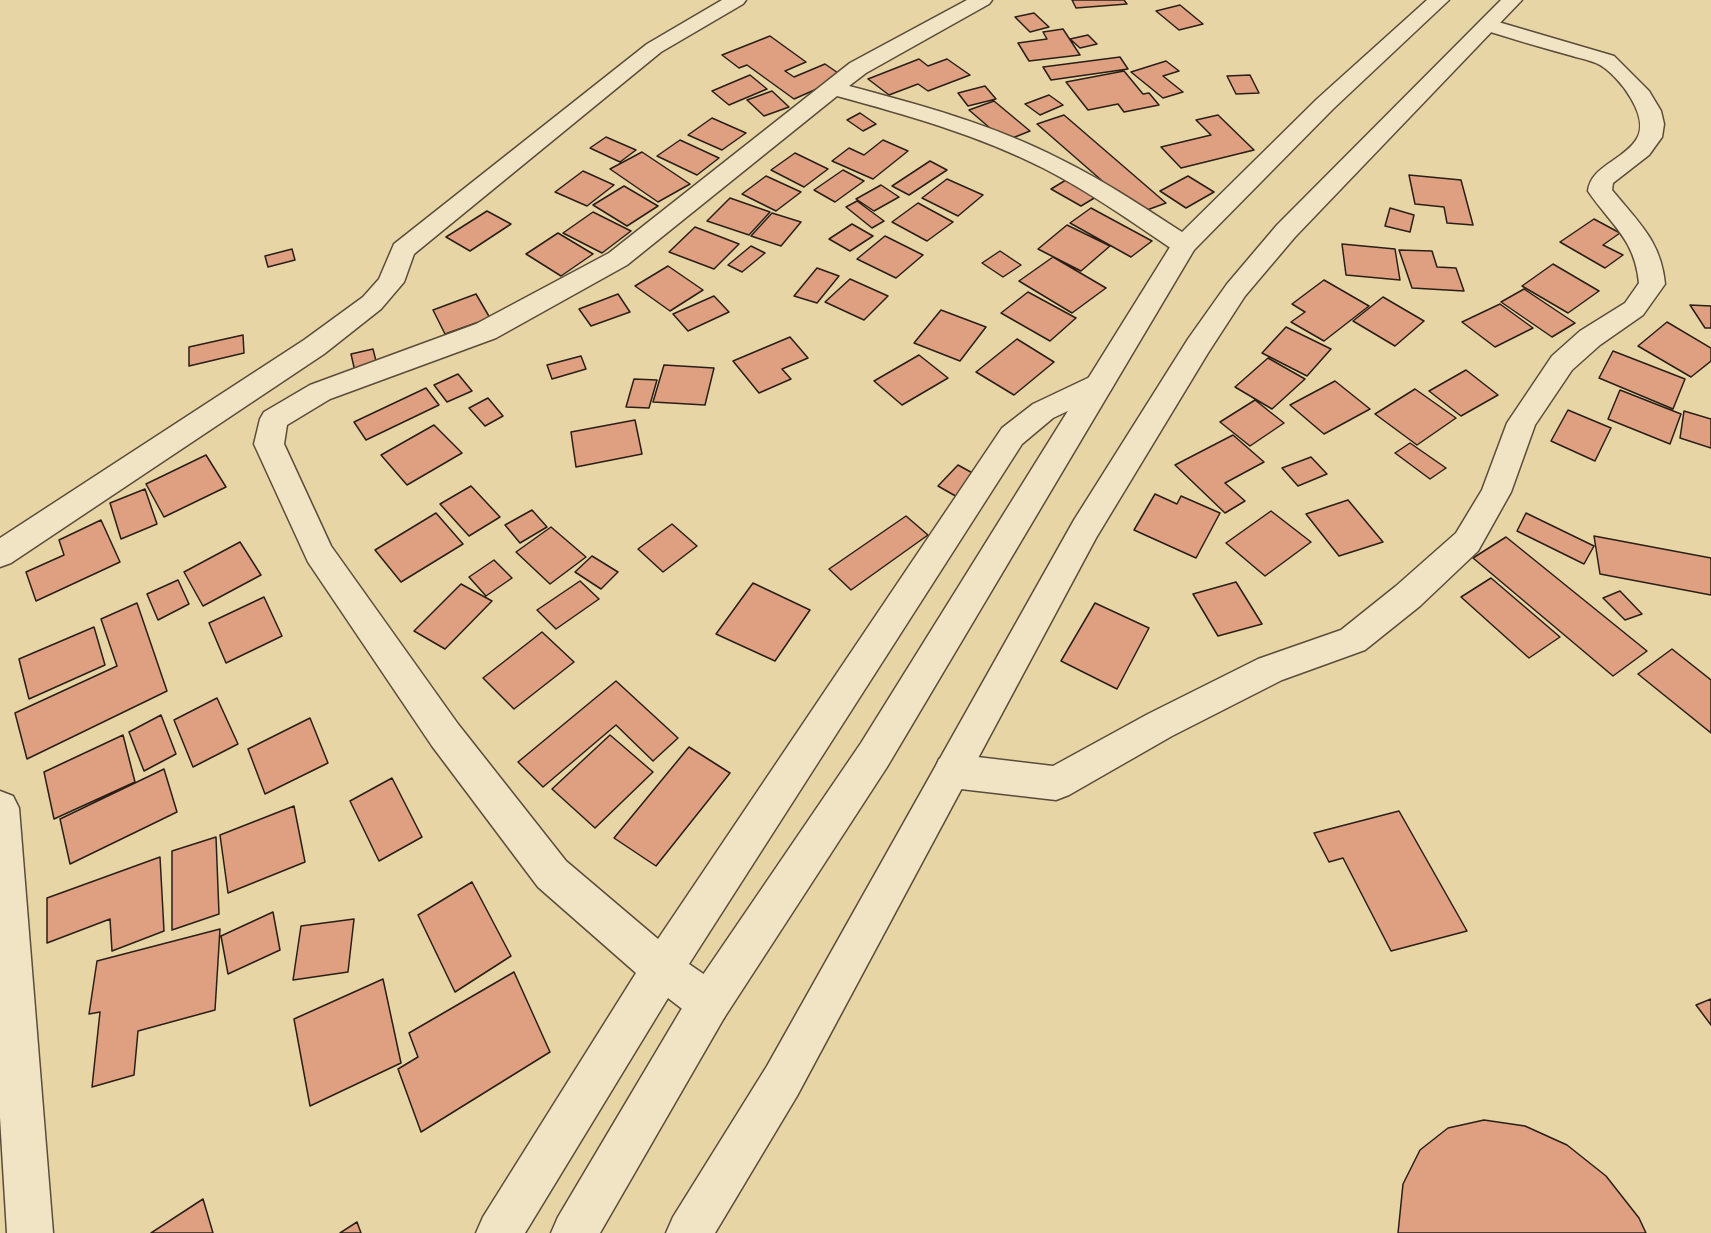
<!DOCTYPE html>
<html>
<head>
<meta charset="utf-8">
<style>
  body { margin:0 }
  canvas { display:block; background:#e8d5a5 }
</style>
</head>
<body>
<canvas width="1711" height="1233"></canvas>
<script>
const g = document.querySelector('canvas').getContext('2d');
g.lineJoin = 'round';
function fillPath(path, color) { g.fillStyle = color; g.fill(path, 'evenodd'); }
function strokePath(path, color, width, dash) { g.strokeStyle = color; g.lineWidth = width; g.lineCap = dash ? 'butt' : 'round'; g.setLineDash(dash || []); g.stroke(path); }
const building = new Path2D(`
  M 1072,0 L 1124,0 L 1127,4 L 1076,8 Z
  M 1180,5 L 1203,24 L 1179,30 L 1156,11 Z
  M 1034,13 L 1049,27 L 1030,32 L 1015,17 Z
  M 1063,29 L 1080,55 L 1029,61 L 1018,43 L 1047,39 L 1043,32 Z
  M 1088,35 L 1097,44 L 1080,48 L 1070,39 Z
  M 770,36 L 806,62 L 785,71 L 794,77 L 825,64 L 844,77 L 794,99 L 747,65 L 739,68 L 722,55 Z
  M 1120,57 L 1128,69 L 1051,80 L 1043,67 Z
  M 919,59 L 928,66 L 947,59 L 970,75 L 928,91 L 918,84 L 889,95 L 868,79 Z
  M 1166,61 L 1179,71 L 1163,76 L 1183,92 L 1163,98 L 1131,72 Z
  M 1124,71 L 1143,94 L 1149,93 L 1159,105 L 1124,112 L 1118,104 L 1088,110 L 1066,82 Z
  M 750,75 L 767,89 L 729,105 L 712,91 Z
  M 1250,75 L 1259,93 L 1236,94 L 1227,76 Z
  M 985,86 L 996,99 L 968,106 L 958,93 Z
  M 772,91 L 789,107 L 764,116 L 747,100 Z
  M 1049,95 L 1063,105 L 1040,115 L 1025,104 Z
  M 994,101 L 1030,131 L 1005,141 L 969,110 Z
  M 860,113 L 876,124 L 863,131 L 847,120 Z
  M 1064,115 L 1166,203 L 1139,213 L 1037,124 Z
  M 1218,115 L 1254,150 L 1181,168 L 1161,147 L 1211,135 L 1196,120 Z
  M 712,118 L 746,133 L 722,150 L 688,135 Z
  M 606,137 L 636,150 L 620,162 L 590,148 Z
  M 680,140 L 719,158 L 697,175 L 657,156 Z
  M 883,140 L 908,151 L 873,179 L 832,161 L 849,148 L 864,155 Z
  M 642,152 L 690,184 L 658,202 L 610,169 Z
  M 795,153 L 828,169 L 804,187 L 771,170 Z
  M 930,161 L 947,170 L 909,195 L 892,186 Z
  M 843,170 L 864,181 L 835,202 L 814,190 Z
  M 583,171 L 614,185 L 587,206 L 555,192 Z
  M 1409,175 L 1461,180 L 1473,225 L 1447,223 L 1444,207 L 1415,204 Z
  M 766,176 L 801,192 L 776,211 L 742,194 Z
  M 1188,176 L 1214,192 L 1186,208 L 1160,191 Z
  M 947,179 L 983,195 L 958,216 L 922,198 Z
  M 1066,180 L 1096,197 L 1081,206 L 1051,189 Z
  M 881,185 L 899,197 L 874,211 L 856,199 Z
  M 624,186 L 658,206 L 627,226 L 593,205 Z
  M 730,198 L 770,212 L 749,235 L 707,221 Z
  M 857,201 L 884,221 L 872,228 L 846,207 Z
  M 918,203 L 953,222 L 927,241 L 892,222 Z
  M 1091,208 L 1152,241 L 1131,257 L 1070,223 Z
  M 1390,208 L 1414,215 L 1410,232 L 1385,226 Z
  M 487,211 L 511,224 L 470,251 L 446,237 Z
  M 593,212 L 631,231 L 602,253 L 563,233 Z
  M 772,213 L 801,222 L 781,246 L 751,236 Z
  M 1594,219 L 1620,233 L 1603,245 L 1623,255 L 1605,268 L 1560,242 Z
  M 852,224 L 873,236 L 850,251 L 829,239 Z
  M 1067,225 L 1110,246 L 1081,271 L 1038,249 Z
  M 695,227 L 739,244 L 714,269 L 669,252 Z
  M 558,233 L 593,254 L 561,276 L 526,254 Z
  M 885,236 L 923,255 L 896,278 L 857,259 Z
  M 1342,244 L 1395,249 L 1400,280 L 1346,275 Z
  M 751,246 L 765,253 L 742,272 L 728,265 Z
  M 292,249 L 295,260 L 268,267 L 265,256 Z
  M 1399,250 L 1432,251 L 1437,267 L 1456,268 L 1464,291 L 1412,288 Z
  M 1000,251 L 1021,265 L 1003,277 L 982,263 Z
  M 1053,257 L 1106,288 L 1072,313 L 1019,281 Z
  M 1553,264 L 1599,291 L 1568,313 L 1522,286 Z
  M 668,266 L 703,290 L 670,311 L 635,286 Z
  M 817,268 L 839,276 L 817,303 L 794,296 Z
  M 850,279 L 888,296 L 864,320 L 825,302 Z
  M 1324,280 L 1369,306 L 1324,341 L 1291,322 L 1305,312 L 1292,304 Z
  M 1524,289 L 1575,323 L 1552,337 L 1501,302 Z
  M 1028,292 L 1076,318 L 1050,341 L 1001,313 Z
  M 476,294 L 490,318 L 445,334 L 433,310 Z
  M 618,294 L 630,312 L 591,326 L 579,309 Z
  M 714,296 L 729,312 L 688,331 L 673,314 Z
  M 1383,297 L 1424,321 L 1395,346 L 1353,321 Z
  M 1500,304 L 1533,328 L 1495,347 L 1462,322 Z
  M 1690,305 L 1711,306 L 1711,328 L 1705,328 Z
  M 941,310 L 986,327 L 960,361 L 914,343 Z
  M 1667,322 L 1711,348 L 1711,361 L 1691,377 L 1638,346 Z
  M 1286,327 L 1331,349 L 1307,376 L 1262,353 Z
  M 243,335 L 244,353 L 189,366 L 189,347 Z
  M 790,337 L 808,358 L 782,369 L 791,379 L 759,393 L 733,361 Z
  M 1017,339 L 1054,362 L 1014,395 L 976,372 Z
  M 373,349 L 378,369 L 356,376 L 351,354 Z
  M 1613,351 L 1685,379 L 1673,409 L 1599,378 Z
  M 919,355 L 948,378 L 902,405 L 874,381 Z
  M 581,356 L 586,369 L 552,379 L 547,365 Z
  M 1268,358 L 1305,379 L 1272,409 L 1235,387 Z
  M 664,365 L 714,368 L 705,405 L 653,402 Z
  M 1466,370 L 1498,395 L 1461,416 L 1429,391 Z
  M 458,374 L 472,391 L 447,402 L 434,385 Z
  M 634,379 L 657,380 L 649,408 L 626,407 Z
  M 1335,381 L 1370,409 L 1324,434 L 1290,405 Z
  M 426,388 L 439,405 L 366,440 L 354,422 Z
  M 1415,389 L 1456,418 L 1417,445 L 1375,414 Z
  M 1620,390 L 1681,414 L 1670,444 L 1608,419 Z
  M 488,398 L 503,416 L 485,426 L 469,408 Z
  M 1255,400 L 1284,423 L 1250,446 L 1220,422 Z
  M 1568,410 L 1611,428 L 1595,461 L 1551,441 Z
  M 1684,411 L 1711,419 L 1711,448 L 1680,438 Z
  M 635,420 L 642,454 L 576,467 L 571,432 Z
  M 434,425 L 462,453 L 407,485 L 381,455 Z
  M 1233,435 L 1264,462 L 1225,483 L 1245,501 L 1225,513 L 1175,465 Z
  M 1410,443 L 1446,468 L 1430,479 L 1395,453 Z
  M 206,455 L 226,487 L 164,517 L 146,484 Z
  M 1311,457 L 1327,474 L 1298,486 L 1282,468 Z
  M 958,465 L 978,476 L 959,498 L 938,486 Z
  M 471,486 L 500,517 L 469,536 L 440,504 Z
  M 145,489 L 157,524 L 121,539 L 110,503 Z
  M 1155,494 L 1177,504 L 1181,496 L 1220,513 L 1196,558 L 1134,530 Z
  M 1348,500 L 1383,542 L 1339,556 L 1306,514 Z
  M 532,510 L 547,527 L 520,543 L 505,525 Z
  M 1271,511 L 1311,542 L 1265,576 L 1226,543 Z
  M 436,513 L 463,544 L 401,582 L 375,550 Z
  M 1526,513 L 1594,546 L 1584,564 L 1517,531 Z
  M 906,516 L 928,535 L 851,590 L 829,569 Z
  M 101,520 L 120,562 L 36,601 L 26,572 L 64,555 L 59,540 Z
  M 672,524 L 697,546 L 663,572 L 638,549 Z
  M 551,527 L 586,557 L 550,584 L 516,552 Z
  M 1594,536 L 1711,558 L 1711,595 L 1600,574 Z
  M 1506,537 L 1647,651 L 1613,676 L 1473,558 Z
  M 240,542 L 261,575 L 203,606 L 184,572 Z
  M 592,556 L 618,572 L 601,589 L 575,572 Z
  M 494,560 L 512,578 L 486,596 L 469,577 Z
  M 1491,578 L 1560,637 L 1529,658 L 1461,597 Z
  M 178,580 L 189,604 L 158,620 L 147,594 Z
  M 580,581 L 599,599 L 556,629 L 537,610 Z
  M 1236,582 L 1262,624 L 1218,636 L 1193,594 Z
  M 753,583 L 810,610 L 775,661 L 716,634 Z
  M 461,584 L 492,601 L 445,649 L 414,631 Z
  M 1620,591 L 1642,614 L 1625,620 L 1603,598 Z
  M 264,597 L 282,636 L 226,663 L 209,623 Z
  M 137,603 L 167,691 L 27,759 L 15,713 L 117,666 L 101,619 Z
  M 1095,603 L 1149,628 L 1117,689 L 1061,661 Z
  M 94,627 L 105,665 L 29,699 L 19,659 Z
  M 542,632 L 574,662 L 514,709 L 483,678 Z
  M 1672,649 L 1711,680 L 1711,733 L 1638,674 Z
  M 616,681 L 678,738 L 653,761 L 616,725 L 543,787 L 518,762 Z
  M 217,698 L 238,744 L 193,767 L 174,720 Z
  M 161,715 L 176,754 L 144,771 L 129,732 Z
  M 310,718 L 328,763 L 265,794 L 248,749 Z
  M 123,735 L 135,782 L 54,819 L 44,772 Z
  M 610,735 L 653,772 L 595,828 L 552,789 Z
  M 689,747 L 730,773 L 656,866 L 614,838 Z
  M 164,769 L 177,812 L 70,864 L 60,819 Z
  M 392,778 L 422,837 L 379,861 L 350,801 Z
  M 294,806 L 305,862 L 228,893 L 220,835 Z
  M 1399,811 L 1467,931 L 1391,951 L 1343,858 L 1329,862 L 1314,833 Z
  M 216,837 L 219,914 L 172,930 L 172,851 Z
  M 160,857 L 164,931 L 112,951 L 110,919 L 47,943 L 47,898 Z
  M 472,882 L 511,956 L 455,992 L 418,915 Z
  M 273,912 L 280,950 L 228,974 L 221,936 Z
  M 354,919 L 348,972 L 293,980 L 301,926 Z
  M 220,929 L 215,1010 L 138,1031 L 134,1075 L 92,1087 L 100,1012 L 89,1014 L 97,961 Z
  M 514,972 L 550,1052 L 421,1132 L 398,1069 L 418,1057 L 409,1033 Z
  M 383,979 L 401,1063 L 310,1106 L 294,1019 Z
  M 1711,999 L 1711,1025 L 1696,1005 Z
  M 1484,1120 L 1525,1126 L 1567,1145 L 1606,1176 L 1639,1218 L 1646,1233 L 1398,1233 L 1403,1184 L 1420,1150 L 1448,1128 Z
  M 203,1199 L 213,1233 L 151,1233 Z
  M 357,1222 L 361,1233 L 340,1233 Z`);
fillPath(building, '#dea080');
strokePath(building, '#2a1f17', 1.5);
const minor = new Path2D(`
  M 722,0 L 746,0 L 743,4 L 661,52 L 414,254 L 404,282 L 381,309 L 324,354 L 11,563 L 0,567 L 0,538 L 304,340 L 363,297 L 379,279 L 394,244 L 647,44 Z
  M 967,0 L 992,0 L 989,4 L 866,73 L 849,86 C 921,105 994,125 1060,159 C 1107,182 1149,211 1193,239 L 1197,245 L 1193,251 L 1184,253 L 1175,251 C 1132,222 1090,192 1043,168 C 978,135 907,115 837,96 L 627,265 L 496,338 L 330,399 L 287,425 L 284,444 L 331,546 L 458,724 L 566,861 L 658,939 L 1002,428 L 1033,404 L 1090,377 L 1100,374 L 1110,377 L 1114,384 L 1110,391 L 1053,418 L 1022,444 L 689,964 L 724,988 L 730,1003 L 724,1018 L 709,1024 L 694,1018 L 668,998 L 525,1233 L 476,1233 L 483,1217 L 636,973 L 538,887 L 432,746 L 308,562 L 254,444 L 260,419 L 264,412 L 310,385 L 476,324 L 609,253 L 850,63 Z
  M 1488,19 L 1614,56 L 1649,91 L 1661,111 L 1664,124 L 1662,137 L 1649,155 L 1613,183 L 1612,190 C 1638,222 1661,241 1665,284 L 1643,315 L 1600,345 L 1572,370 L 1535,425 L 1511,492 L 1478,551 L 1420,606 L 1365,650 L 1282,680 L 1172,736 L 1069,795 L 1056,800 L 952,788 L 939,783 L 934,771 L 939,759 L 952,754 L 1053,766 L 1148,714 L 1258,659 L 1341,630 L 1396,586 L 1456,533 L 1482,490 L 1507,423 L 1552,356 L 1580,331 L 1625,303 L 1639,283 C 1635,239 1611,225 1588,191 C 1591,166 1622,161 1636,140 C 1652,118 1619,76 1600,65 C 1591,60 1578,58 1569,55 C 1539,47 1510,38 1481,29 L 1478,25 L 1481,21 Z
  M 0,791 L 13,796 L 19,808 L 53,1233 L 7,1233 L 0,1117 Z`);
const tertiary = new Path2D(`
  M 1427,0 L 1449,0 L 1333,109 L 1194,250 L 887,767 L 724,1018 L 600,1233 L 551,1233 L 558,1217 L 694,988 L 861,743 L 1175,239 L 1317,99 Z
  M 1501,0 L 1522,0 L 1295,237 L 1245,296 L 1208,353 L 1096,538 L 797,1096 L 715,1233 L 666,1233 L 673,1217 L 767,1066 L 1074,520 L 1188,339 L 1227,284 L 1277,225 Z`);
strokePath(minor, '#5a4c3a', 3);
strokePath(tertiary, '#5a4c3a', 3);
fillPath(minor, '#f0e4c4');
fillPath(tertiary, '#f0e4c4');
</script>
</body>
</html>
